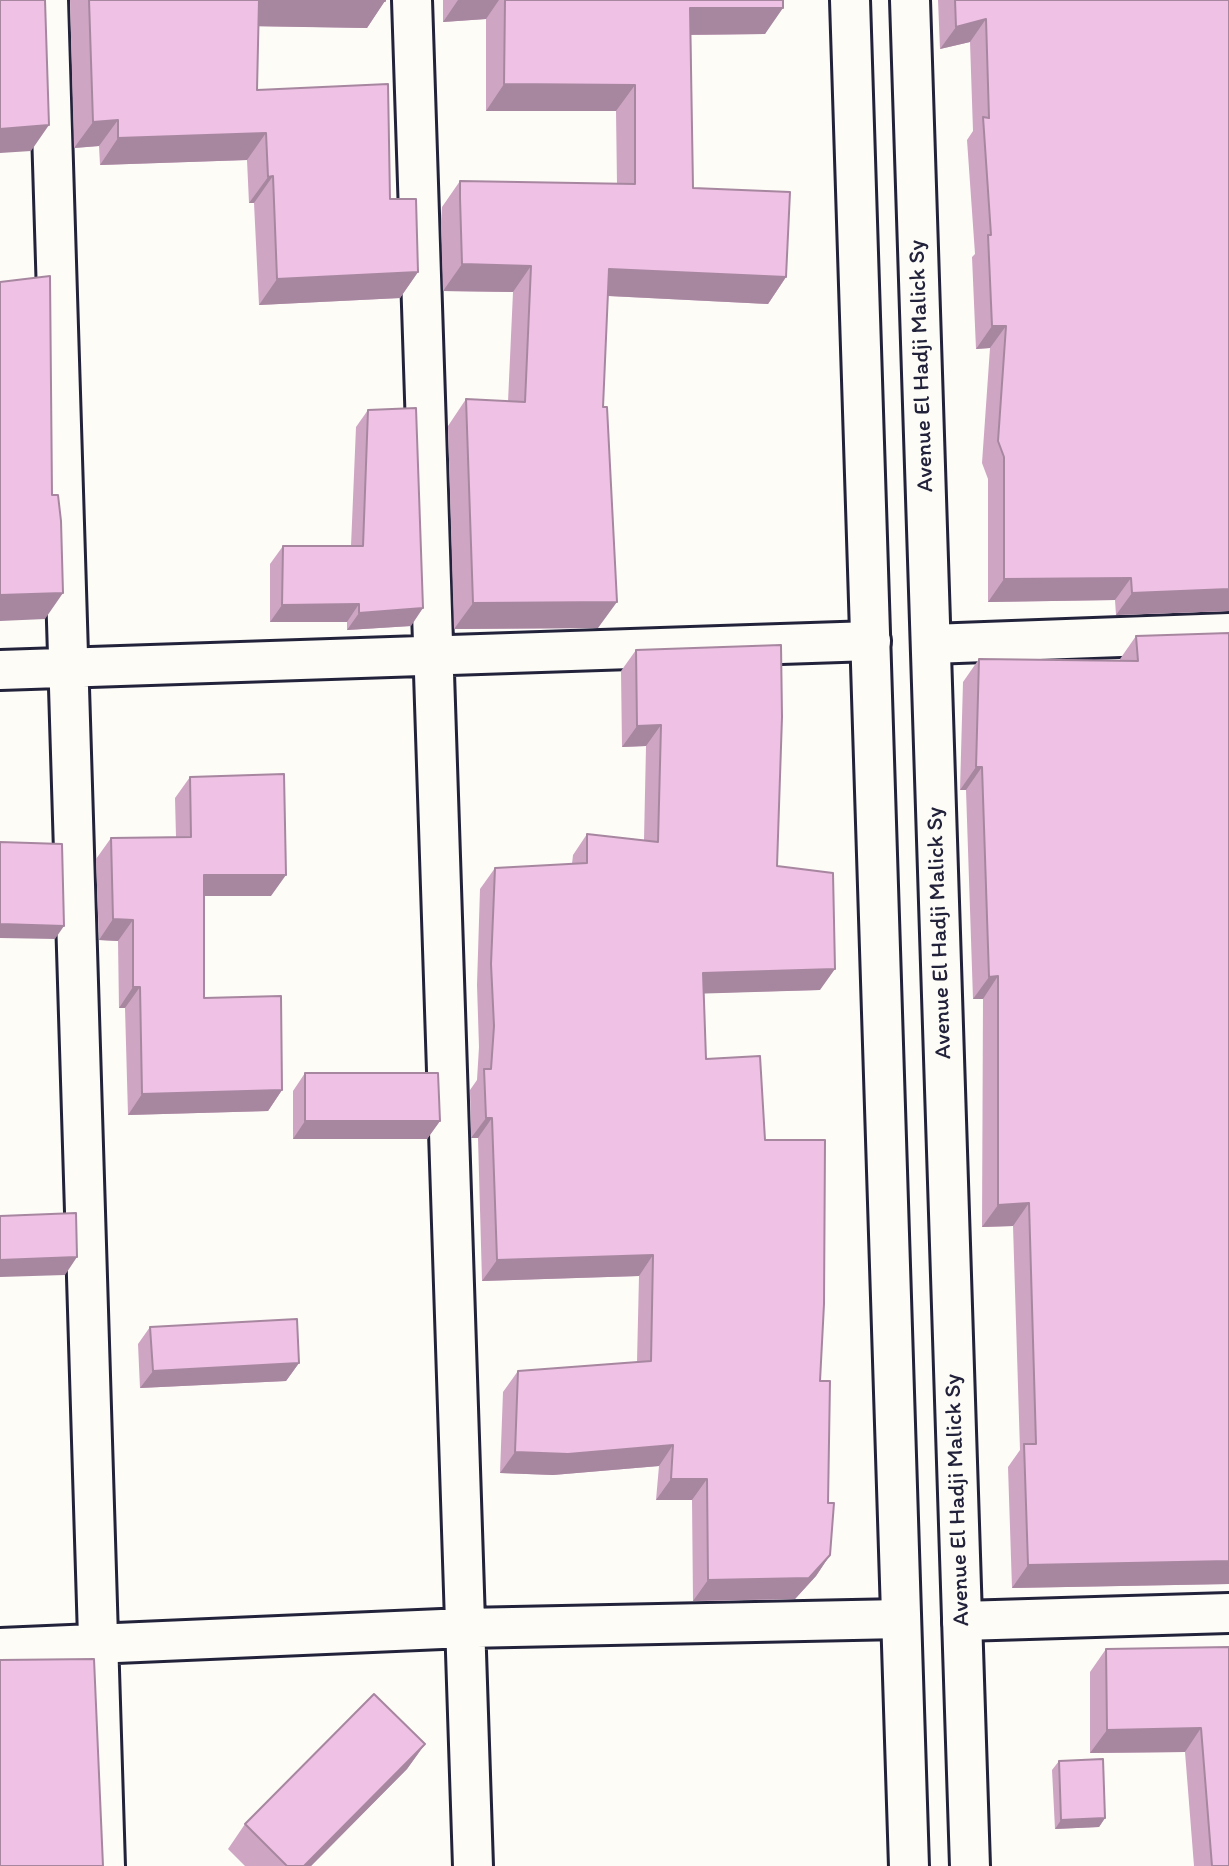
<!DOCTYPE html>
<html>
<head>
<meta charset="utf-8">
<style>
  body { margin:0 }
  canvas { display:block; background:#fdfcf7 }
</style>
</head>
<body>
<canvas width="1229" height="1866"></canvas>
<script>
const g = document.querySelector('canvas').getContext('2d');
g.lineJoin = 'round';
function strokePath(path, color, width, dash) { g.strokeStyle = color; g.lineWidth = width; g.lineCap = dash ? 'butt' : 'round'; g.setLineDash(dash || []); g.stroke(path); }
function fillPath(path, color) { g.fillStyle = color; g.fill(path, 'evenodd'); }
function write(font, color, halo, rows, align = 'center') {
  g.font = font + ' Itim,sans-serif'; g.lineWidth = 5; g.setLineDash([]); g.textBaseline = 'middle'; g.strokeStyle = halo; g.fillStyle = color; for (const [text, x, y, turn = 0] of rows) {
    g.save(); g.translate(x, y); g.rotate((+turn || 0) * Math.PI / 180); g.textAlign = isNaN(turn) ? turn : align; if (halo) g.strokeText(text, 0, 0); g.fillText(text, 0, 0); g.restore();
  }
}
const street = new Path2D(`
  M 48,0 L 105,1866
  M 412,0 L 473,1866
  M 931,644 L 1229,633
  M 0,670 L 871,641
  M 962,1621 L 1229,1613
  M 0,1648 L 465,1628 L 901,1619`);
const secondary = new Path2D(`
  M 850,0 L 909,1866
  M 910,0 L 970,1866`);
strokePath(street, '#22223b', 44);
strokePath(secondary, '#22223b', 44);
strokePath(street, '#fdfcf7', 38);
strokePath(secondary, '#fdfcf7', 38);
fillPath(new Path2D(`
  M 70,0 L 385,0 L 367,28 L 258,26 L 257,90 L 390,199 L 418,272 L 400,298 L 259,305 L 254,203 L 249,203 L 247,160 L 100,165 L 99,146 L 74,148 Z
  M 443,0 L 783,0 L 765,34 L 691,35 L 693,188 L 786,277 L 768,304 L 608,296 L 603,407 L 598,628 L 454,629 L 448,426 L 466,399 L 508,402 L 513,292 L 443,291 L 441,225 L 442,207 L 460,181 L 617,184 L 616,111 L 486,111 L 486,19 L 443,22 Z
  M 938,0 L 1229,0 L 1229,611 L 1116,615 L 1115,600 L 988,602 L 988,479 L 982,463 L 990,348 L 976,349 L 972,257 L 975,254 L 967,140 L 973,131 L 970,42 L 940,49 Z
  M 368,410 L 411,626 L 347,630 L 347,622 L 270,622 L 270,564 L 283,546 L 351,546 L 356,427 Z
  M 1229,633 L 1229,1584 L 1012,1588 L 1008,1467 L 1020,1450 L 1013,1226 L 982,1227 L 983,999 L 973,999 L 966,790 L 960,790 L 963,682 L 979,659 L 1120,660 L 1120,659 L 1136,636 Z
  M 636,650 L 777,866 L 820,990 L 704,993 L 706,1059 L 765,1140 L 820,1381 L 828,1503 L 830,1555 L 816,1576 L 795,1599 L 693,1601 L 692,1500 L 656,1500 L 659,1466 L 553,1475 L 500,1473 L 503,1392 L 518,1371 L 637,1362 L 639,1276 L 482,1281 L 478,1138 L 471,1138 L 470,1090 L 477,1080 L 479,1047 L 477,985 L 480,889 L 495,868 L 572,864 L 573,855 L 587,834 L 644,840 L 646,746 L 622,747 L 621,671 Z
  M 190,777 L 271,896 L 204,896 L 204,998 L 282,1090 L 268,1111 L 128,1115 L 125,1008 L 119,1008 L 118,941 L 99,940 L 96,859 L 111,838 L 176,837 L 175,798 Z
  M 305,1073 L 440,1121 L 427,1139 L 293,1139 L 293,1091 Z
  M 150,1327 L 299,1363 L 286,1381 L 140,1388 L 138,1344 Z
  M 1229,1647 L 1229,1866 L 1194,1866 L 1185,1752 L 1090,1753 L 1090,1672 L 1106,1649 Z
  M 425,1744 L 407,1769 L 311,1866 L 245,1866 L 228,1849 L 245,1824 Z
  M 1059,1761 L 1105,1818 L 1099,1827 L 1055,1829 L 1052,1770 Z`), '#cea6c4');
fillPath(new Path2D(`
  M 258,0 L 310,0 L 385,1 L 367,28 L 240,26 Z
  M 458,0 L 499,0 L 486,19 L 443,22 Z
  M 690,8 L 783,8 L 765,34 L 672,35 Z
  M 986,19 L 970,42 L 940,49 L 956,27 Z
  M 504,84 L 635,85 L 616,111 L 486,111 Z
  M 118,120 L 99,146 L 74,148 L 93,122 Z
  M 49,125 L 31,151 L 0,153 L 0,129 Z
  M 266,133 L 247,160 L 100,165 L 118,138 Z
  M 273,176 L 254,203 L 249,203 L 268,177 Z
  M 462,264 L 531,266 L 513,292 L 443,291 Z
  M 609,269 L 786,277 L 768,304 L 590,295 Z
  M 418,272 L 400,298 L 259,305 L 277,279 Z
  M 992,326 L 1006,326 L 990,348 L 976,349 Z
  M 1131,578 L 1115,600 L 988,602 L 1004,579 Z
  M 1229,589 L 1229,611 L 1116,615 L 1132,593 Z
  M 63,593 L 45,619 L 0,621 L 0,595 Z
  M 617,602 L 598,628 L 454,629 L 473,603 Z
  M 359,604 L 347,622 L 270,622 L 282,605 Z
  M 423,608 L 411,626 L 347,630 L 359,613 Z
  M 661,725 L 646,746 L 622,747 L 637,726 Z
  M 976,767 L 982,767 L 966,790 L 960,790 Z
  M 204,875 L 286,875 L 271,896 L 189,896 Z
  M 113,919 L 133,920 L 118,941 L 99,940 Z
  M 0,924 L 64,926 L 55,939 L 0,938 Z
  M 835,969 L 820,990 L 689,994 L 703,973 Z
  M 998,976 L 983,999 L 973,999 L 989,977 Z
  M 133,987 L 140,987 L 125,1008 L 119,1008 Z
  M 282,1090 L 268,1111 L 128,1115 L 142,1094 Z
  M 486,1118 L 492,1118 L 478,1138 L 471,1138 Z
  M 305,1121 L 440,1121 L 427,1139 L 293,1139 Z
  M 1029,1203 L 1013,1226 L 982,1227 L 998,1205 Z
  M 653,1255 L 639,1276 L 482,1281 L 497,1260 Z
  M 77,1257 L 65,1275 L 0,1277 L 0,1260 Z
  M 299,1363 L 286,1381 L 140,1388 L 153,1371 Z
  M 673,1445 L 659,1466 L 553,1475 L 500,1473 L 515,1452 Z
  M 671,1479 L 707,1479 L 692,1500 L 656,1500 Z
  M 830,1555 L 816,1576 L 795,1599 L 693,1601 L 708,1580 Z
  M 1229,1561 L 1229,1584 L 1012,1588 L 1028,1565 Z
  M 1201,1728 L 1185,1752 L 1090,1753 L 1107,1730 Z
  M 425,1744 L 407,1769 L 311,1866 L 304,1866 Z
  M 1105,1818 L 1099,1827 L 1055,1829 L 1061,1820 Z`), '#a787a0');
const building = new Path2D(`
  M 0,0 L 45,0 L 49,125 L 0,129 Z
  M 89,0 L 259,0 L 257,90 L 388,84 L 390,199 L 416,199 L 418,272 L 277,279 L 273,176 L 268,177 L 266,133 L 118,138 L 118,120 L 93,122 Z
  M 310,0 L 385,0 L 385,1 Z
  M 505,0 L 783,0 L 783,8 L 690,8 L 693,188 L 790,192 L 786,277 L 609,269 L 603,407 L 607,407 L 617,602 L 473,603 L 466,399 L 525,402 L 531,266 L 462,264 L 460,198 L 460,181 L 635,184 L 635,85 L 504,84 Z
  M 955,0 L 1229,0 L 1229,589 L 1132,593 L 1131,578 L 1004,579 L 1004,457 L 998,441 L 1006,326 L 992,326 L 988,235 L 991,235 L 983,117 L 989,118 L 986,19 L 956,27 Z
  M 50,276 L 52,495 L 58,495 L 61,521 L 63,593 L 0,595 L 0,282 Z
  M 416,408 L 423,608 L 359,613 L 359,604 L 282,605 L 283,546 L 363,546 L 368,410 Z
  M 1229,633 L 1229,1561 L 1028,1565 L 1024,1444 L 1036,1444 L 1029,1203 L 998,1205 L 998,976 L 989,977 L 982,767 L 976,767 L 979,659 L 1138,661 L 1136,636 Z
  M 781,645 L 782,717 L 777,866 L 833,873 L 835,969 L 703,973 L 706,1059 L 760,1056 L 765,1140 L 825,1140 L 824,1304 L 820,1381 L 830,1381 L 828,1503 L 834,1503 L 830,1555 L 809,1578 L 708,1580 L 707,1479 L 671,1479 L 673,1445 L 568,1454 L 515,1452 L 518,1371 L 651,1361 L 653,1255 L 497,1260 L 492,1118 L 486,1118 L 484,1069 L 491,1069 L 494,1026 L 491,964 L 495,868 L 587,863 L 587,834 L 658,842 L 661,725 L 637,726 L 636,650 Z
  M 284,774 L 286,875 L 204,875 L 204,998 L 281,996 L 282,1090 L 142,1094 L 140,987 L 133,987 L 133,920 L 113,919 L 111,838 L 191,837 L 190,777 Z
  M 0,842 L 62,844 L 64,926 L 0,924 Z
  M 305,1073 L 438,1073 L 440,1121 L 305,1121 Z
  M 76,1213 L 77,1257 L 0,1260 L 0,1216 Z
  M 297,1319 L 299,1363 L 153,1371 L 150,1327 Z
  M 1229,1647 L 1229,1866 L 1212,1866 L 1201,1728 L 1107,1730 L 1106,1649 Z
  M 94,1659 L 103,1866 L 0,1866 L 0,1660 Z
  M 374,1694 L 425,1744 L 304,1866 L 287,1866 L 245,1824 Z
  M 1103,1759 L 1105,1818 L 1061,1820 L 1059,1761 Z`);
fillPath(building, '#efc1e4');
strokePath(building, '#a787a0', 2);
write('23px', '#22223b', '#fdfcf7', [
  ["Avenue El Hadji Malick Sy",922,366,-92],
  ["Avenue El Hadji Malick Sy",940,933,-92],
  ["Avenue El Hadji Malick Sy",958,1500,-92]
]);
</script>
</body>
</html>
